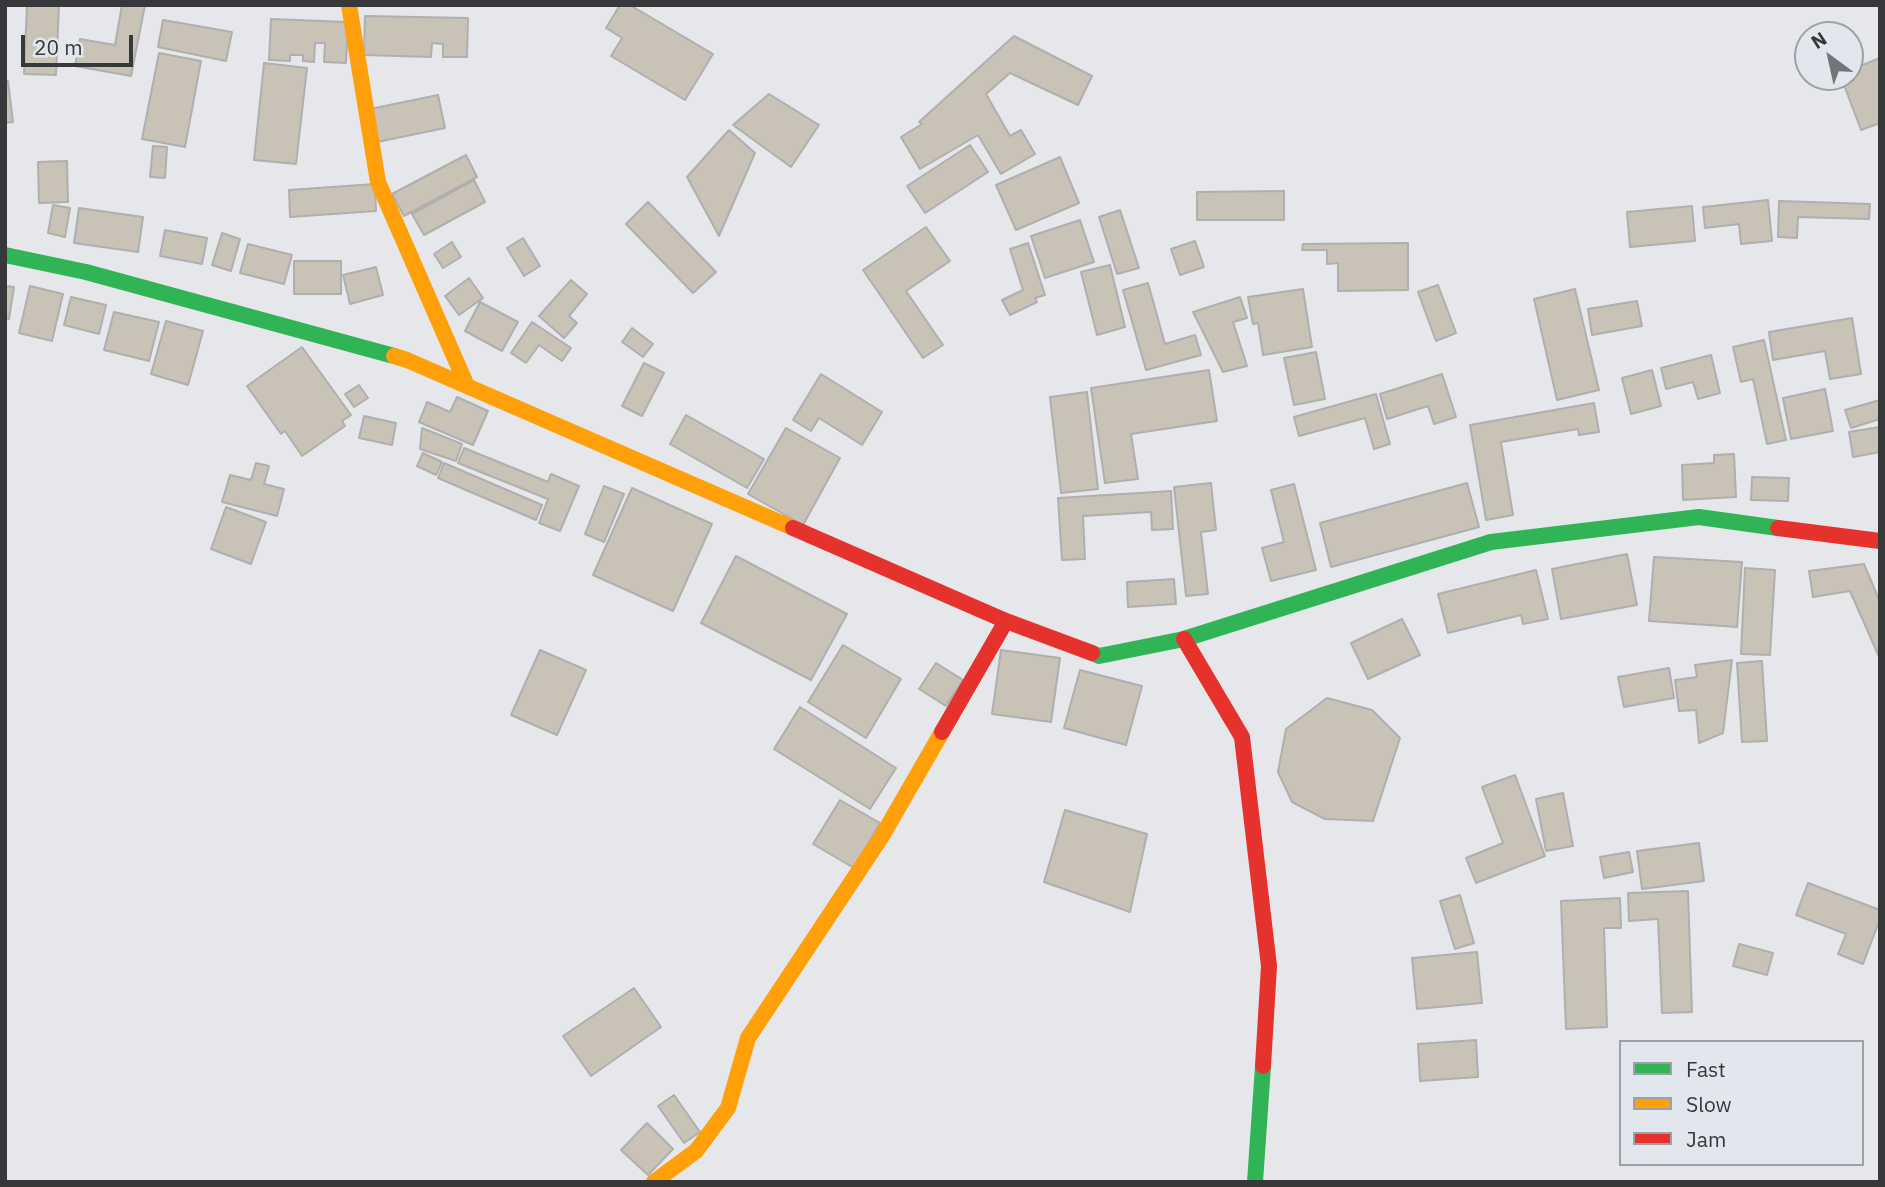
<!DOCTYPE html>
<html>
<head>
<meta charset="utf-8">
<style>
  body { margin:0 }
  #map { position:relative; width:1885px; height:1187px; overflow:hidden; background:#e5e7ea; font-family:"IBM Plex Sans",sans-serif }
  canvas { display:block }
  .frame { position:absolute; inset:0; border:7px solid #36383a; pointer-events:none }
  .legend { position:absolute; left:1619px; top:1040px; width:245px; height:126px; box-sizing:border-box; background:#e2e7ed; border:2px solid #9da1a5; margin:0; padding:9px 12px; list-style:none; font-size:21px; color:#36383a }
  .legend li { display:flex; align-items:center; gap:14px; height:35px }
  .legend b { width:35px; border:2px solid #9da1a5 }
  .north { position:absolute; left:1794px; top:21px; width:70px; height:70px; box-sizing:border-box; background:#e2e7ed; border:2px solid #9da1a5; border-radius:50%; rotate:327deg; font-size:19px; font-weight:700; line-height:28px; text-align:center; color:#36383a }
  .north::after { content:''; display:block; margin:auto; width:24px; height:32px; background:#737578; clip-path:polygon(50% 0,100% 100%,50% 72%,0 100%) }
  .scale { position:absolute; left:21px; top:35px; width:112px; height:32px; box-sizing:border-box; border:4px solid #36383a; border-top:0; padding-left:9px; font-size:21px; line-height:24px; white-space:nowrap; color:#36383a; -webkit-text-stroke:5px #e2e7ed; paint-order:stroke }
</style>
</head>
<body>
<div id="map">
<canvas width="1885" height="1187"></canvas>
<div class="frame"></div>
<ul class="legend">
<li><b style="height:9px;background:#30b455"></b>Fast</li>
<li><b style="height:9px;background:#ff9f0a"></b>Slow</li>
<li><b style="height:9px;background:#e5322d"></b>Jam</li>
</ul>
<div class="north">N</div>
<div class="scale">20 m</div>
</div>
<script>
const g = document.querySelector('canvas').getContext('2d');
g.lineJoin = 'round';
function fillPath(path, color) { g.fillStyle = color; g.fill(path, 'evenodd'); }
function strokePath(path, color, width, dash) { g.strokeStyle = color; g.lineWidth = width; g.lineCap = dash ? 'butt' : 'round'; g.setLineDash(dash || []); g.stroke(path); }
const building = new Path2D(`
  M 27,5 L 59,5 L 56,75 L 24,74 Z
  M 122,5 L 145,5 L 131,76 L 75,66 L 80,39 L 115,45 Z
  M 620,5 L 630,5 L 713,54 L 685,100 L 611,56 L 622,38 L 606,28 Z
  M 365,16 L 468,18 L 467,57 L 443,57 L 443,44 L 432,43 L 431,57 L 364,55 Z
  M 271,19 L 348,22 L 346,63 L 324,62 L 325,43 L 315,43 L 314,62 L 303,61 L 303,55 L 290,55 L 290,61 L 269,60 Z
  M 163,20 L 232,32 L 226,61 L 158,47 Z
  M 1014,36 L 1092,76 L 1078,105 L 1010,73 L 986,94 L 1010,136 L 1021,130 L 1035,154 L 1001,174 L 978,135 L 920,169 L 901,137 L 922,124 L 919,122 Z
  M 159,53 L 201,61 L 185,147 L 142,139 Z
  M 1880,58 L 1880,123 L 1861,130 L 1841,77 L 1850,77 L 1850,70 Z
  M 264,63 L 307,68 L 296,164 L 254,160 Z
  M 5,81 L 8,81 L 13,122 L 5,123 Z
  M 769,94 L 819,125 L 791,167 L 733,125 Z
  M 438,95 L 445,128 L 377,142 L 370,109 Z
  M 729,130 L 755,153 L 719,236 L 687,177 Z
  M 970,145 L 988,172 L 925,213 L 907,186 Z
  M 153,146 L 167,147 L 165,178 L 150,177 Z
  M 466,155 L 477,177 L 404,216 L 392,194 Z
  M 1060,157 L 1079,203 L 1016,230 L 996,185 Z
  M 67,161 L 68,202 L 39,203 L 38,162 Z
  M 474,180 L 485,202 L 424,235 L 412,214 Z
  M 375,184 L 376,211 L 290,217 L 289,190 Z
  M 1284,191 L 1284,220 L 1197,220 L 1197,192 Z
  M 1768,200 L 1772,241 L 1741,244 L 1739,224 L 1705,228 L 1703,207 Z
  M 1779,201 L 1870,204 L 1869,219 L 1798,217 L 1797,238 L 1778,237 Z
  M 648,202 L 716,272 L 693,293 L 626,224 Z
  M 53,205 L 70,208 L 65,237 L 48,233 Z
  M 1692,206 L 1695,241 L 1630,247 L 1627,212 Z
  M 79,208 L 143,217 L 138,252 L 74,243 Z
  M 1120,210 L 1139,268 L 1117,274 L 1099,217 Z
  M 1080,220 L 1094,262 L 1045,278 L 1031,236 Z
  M 926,227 L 950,261 L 906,291 L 943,345 L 923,358 L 863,270 Z
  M 165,230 L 207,238 L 202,264 L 160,256 Z
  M 222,233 L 240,239 L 231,271 L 212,265 Z
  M 523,238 L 540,266 L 524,276 L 507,248 Z
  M 1195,241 L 1204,267 L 1180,275 L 1171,249 Z
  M 452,242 L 461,257 L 443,268 L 434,254 Z
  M 1028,243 L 1045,295 L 1035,298 L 1037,302 L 1010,315 L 1002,300 L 1023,290 L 1010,249 Z
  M 1408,243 L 1408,290 L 1338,291 L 1338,263 L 1327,264 L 1327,250 L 1302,250 L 1303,244 Z
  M 248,244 L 292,255 L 284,284 L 240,273 Z
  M 294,261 L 341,261 L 341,294 L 294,294 Z
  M 1110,265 L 1125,327 L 1097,335 L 1081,272 Z
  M 376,267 L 383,295 L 350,304 L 343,275 Z
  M 469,278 L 483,298 L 459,315 L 445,296 Z
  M 571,280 L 587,294 L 569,316 L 577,323 L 564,338 L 539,316 Z
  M 1148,283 L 1165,344 L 1195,335 L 1201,355 L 1146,370 L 1123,290 Z
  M 1438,285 L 1456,333 L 1436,341 L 1418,292 Z
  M 5,286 L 14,287 L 9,319 L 5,318 Z
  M 30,286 L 63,294 L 52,341 L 19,333 Z
  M 1303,289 L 1312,347 L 1263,355 L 1258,323 L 1253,324 L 1248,297 Z
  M 1575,289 L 1599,390 L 1557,400 L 1534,299 Z
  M 71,297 L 106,305 L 99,334 L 64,325 Z
  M 1240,297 L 1247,318 L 1233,322 L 1247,366 L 1223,372 L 1193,312 Z
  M 1637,301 L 1642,326 L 1592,335 L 1588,309 Z
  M 480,302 L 518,322 L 502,351 L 465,331 Z
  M 114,312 L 159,322 L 149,361 L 104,350 Z
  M 1852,318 L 1861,374 L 1830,379 L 1825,351 L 1773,360 L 1769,332 Z
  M 166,321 L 203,331 L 188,385 L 151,374 Z
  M 532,322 L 571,348 L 562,361 L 539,345 L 526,363 L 511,353 Z
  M 632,328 L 653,344 L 643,357 L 622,342 Z
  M 1764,340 L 1786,440 L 1767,444 L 1753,379 L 1741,382 L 1733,347 Z
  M 302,347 L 351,415 L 342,421 L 345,426 L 302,456 L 285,431 L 281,434 L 247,386 Z
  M 1316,352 L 1325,399 L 1294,405 L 1284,358 Z
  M 1711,355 L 1720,393 L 1698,399 L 1693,382 L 1666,389 L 1661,368 Z
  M 644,363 L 664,373 L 642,416 L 622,406 Z
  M 1209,370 L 1217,421 L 1131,434 L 1138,479 L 1105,483 L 1091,388 Z
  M 1652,370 L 1661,406 L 1631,414 L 1622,378 Z
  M 821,374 L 882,412 L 862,445 L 819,418 L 811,431 L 793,420 Z
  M 1442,374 L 1456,417 L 1434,424 L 1428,406 L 1387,419 L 1380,394 Z
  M 359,385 L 368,398 L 354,407 L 345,394 Z
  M 1825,389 L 1833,431 L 1791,439 L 1783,398 Z
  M 1087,392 L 1098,489 L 1061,493 L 1050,397 Z
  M 1376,394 L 1390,444 L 1374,449 L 1365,418 L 1299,436 L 1294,417 Z
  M 457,397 L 488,411 L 473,445 L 419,422 L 427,402 L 450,412 Z
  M 1880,400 L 1880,419 L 1851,428 L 1845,410 Z
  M 1594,403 L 1599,432 L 1579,435 L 1578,429 L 1501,442 L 1513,515 L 1486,520 L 1470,425 Z
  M 686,415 L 764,459 L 747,488 L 670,444 Z
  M 364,416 L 396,423 L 392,445 L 359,438 Z
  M 1880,427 L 1880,452 L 1853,457 L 1849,432 Z
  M 422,428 L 462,444 L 456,461 L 420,449 Z
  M 786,428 L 840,458 L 803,525 L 748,494 Z
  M 464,448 L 548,482 L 551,474 L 579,486 L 560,531 L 539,523 L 548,499 L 458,463 Z
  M 423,453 L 442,462 L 436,475 L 417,466 Z
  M 1734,454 L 1736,497 L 1683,500 L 1682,465 L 1714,463 L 1714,455 Z
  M 256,463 L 269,466 L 264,484 L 284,489 L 277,516 L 222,502 L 230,475 L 251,480 Z
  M 444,463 L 542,505 L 536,520 L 438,478 Z
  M 1752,477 L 1789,478 L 1788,501 L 1751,500 Z
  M 1211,483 L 1216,530 L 1201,532 L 1208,594 L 1186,596 L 1174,487 Z
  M 1467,483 L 1479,527 L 1331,567 L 1320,523 Z
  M 1294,484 L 1316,570 L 1271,581 L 1262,548 L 1284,542 L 1271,490 Z
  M 604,486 L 624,494 L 604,542 L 585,534 Z
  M 632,488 L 712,524 L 673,611 L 593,575 Z
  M 1171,491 L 1173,529 L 1152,530 L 1151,512 L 1083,516 L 1085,559 L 1062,560 L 1058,498 Z
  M 226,507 L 266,522 L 251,564 L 211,549 Z
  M 1627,554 L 1637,605 L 1561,619 L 1552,569 Z
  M 736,556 L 847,614 L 811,680 L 701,623 Z
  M 1654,557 L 1742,562 L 1737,627 L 1649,621 Z
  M 1864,564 L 1880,602 L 1880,659 L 1850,591 L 1813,597 L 1809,571 Z
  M 1745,568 L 1775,570 L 1770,655 L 1741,654 Z
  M 1536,570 L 1548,619 L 1523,624 L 1521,615 L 1448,633 L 1438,594 Z
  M 1174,579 L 1176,604 L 1128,607 L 1127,582 Z
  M 1402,619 L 1420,655 L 1368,679 L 1351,643 Z
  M 843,645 L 901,679 L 866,738 L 808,702 Z
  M 540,650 L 586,670 L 557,735 L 511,715 Z
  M 1001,650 L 1060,658 L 1051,722 L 992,714 Z
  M 1732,660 L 1723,733 L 1699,743 L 1696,710 L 1679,711 L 1675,680 L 1697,677 L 1695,665 Z
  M 1762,661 L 1767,741 L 1742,742 L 1737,663 Z
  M 936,663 L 963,680 L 946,706 L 919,689 Z
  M 1669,668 L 1674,698 L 1624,707 L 1618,677 Z
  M 1080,670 L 1142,686 L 1126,745 L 1064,728 Z
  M 1327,698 L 1372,710 L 1400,738 L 1373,821 L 1325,819 L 1292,802 L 1278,772 L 1286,729 Z
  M 800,707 L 896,768 L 870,809 L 774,749 Z
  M 1515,775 L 1545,856 L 1476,883 L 1466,858 L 1503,843 L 1482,787 Z
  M 1563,793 L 1573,846 L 1546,851 L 1536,799 Z
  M 840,800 L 880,823 L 854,868 L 813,844 Z
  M 1065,810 L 1147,834 L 1130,912 L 1044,882 Z
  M 1699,843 L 1704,881 L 1642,889 L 1637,851 Z
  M 1629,852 L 1633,872 L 1604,878 L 1600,857 Z
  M 1808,883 L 1880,910 L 1880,919 L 1863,964 L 1838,954 L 1846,934 L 1796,915 Z
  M 1688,891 L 1692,1012 L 1662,1013 L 1658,919 L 1629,921 L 1628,893 Z
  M 1460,895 L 1474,943 L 1455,949 L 1440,901 Z
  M 1620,898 L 1621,928 L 1604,928 L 1607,1027 L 1566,1029 L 1561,901 Z
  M 1739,944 L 1773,953 L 1767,975 L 1733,966 Z
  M 1477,952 L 1482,1003 L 1417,1009 L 1412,958 Z
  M 634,988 L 661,1027 L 591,1076 L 563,1036 Z
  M 1476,1040 L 1478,1077 L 1420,1081 L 1418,1044 Z
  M 674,1095 L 700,1132 L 684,1143 L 658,1106 Z
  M 647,1123 L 673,1149 L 648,1175 L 621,1150 Z`);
fillPath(building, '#c9c2b7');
strokePath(building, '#afafaf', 2);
strokePath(new Path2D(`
  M 5,255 L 86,272 L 394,356
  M 1092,653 L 1099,656 L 1184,639 L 1491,542 L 1699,517 L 1778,528
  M 1255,1182 L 1263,1066`), '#30b455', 16);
strokePath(new Path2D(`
  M 349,5 L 378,182 L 467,386
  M 394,356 L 407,360 L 793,528
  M 654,1182 L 696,1151 L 728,1108 L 748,1038 L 882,836 L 942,732`), '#ff9f0a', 16);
strokePath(new Path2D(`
  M 793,528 L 1006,621 L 1092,653
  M 1778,528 L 1880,541
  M 1184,639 L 1242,737 L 1269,966 L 1263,1066
  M 942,732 L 1006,621`), '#e5322d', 16);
</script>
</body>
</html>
